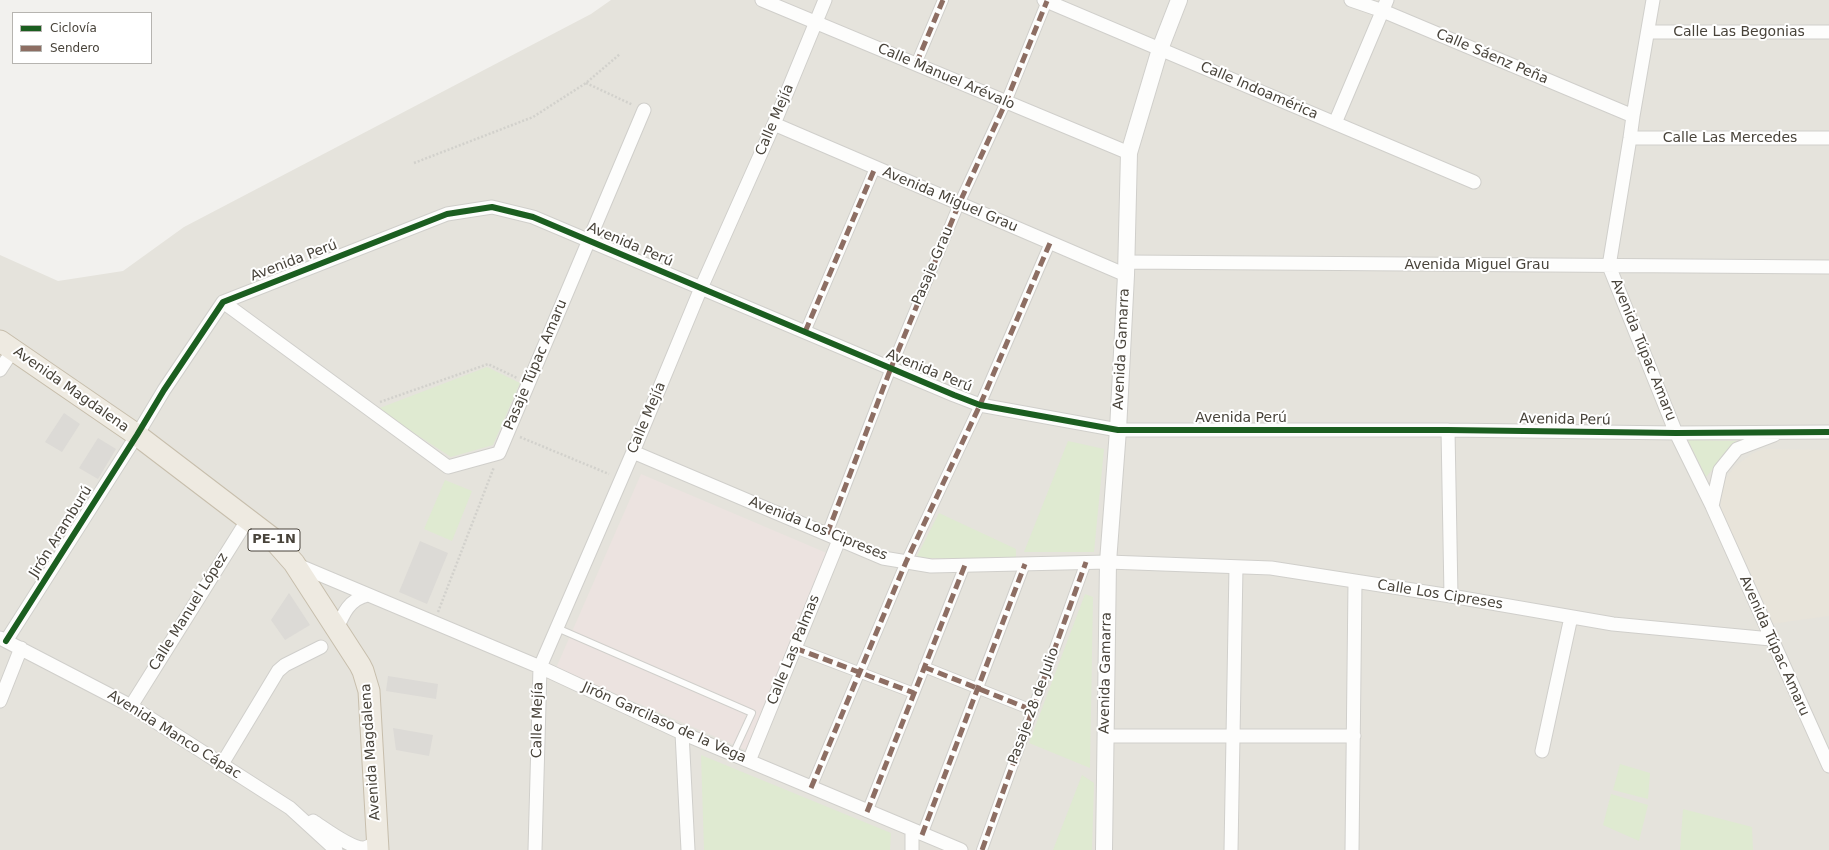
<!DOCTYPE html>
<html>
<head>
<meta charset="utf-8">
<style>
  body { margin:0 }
  #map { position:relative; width:1829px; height:850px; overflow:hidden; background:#f2f1ee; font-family:"DejaVu Sans",sans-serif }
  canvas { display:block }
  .legend { position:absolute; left:12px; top:12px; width:140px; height:52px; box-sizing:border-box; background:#fff; border:1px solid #b6b4b0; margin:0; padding:5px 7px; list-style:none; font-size:12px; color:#48433a }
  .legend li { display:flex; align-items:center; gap:8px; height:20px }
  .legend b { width:20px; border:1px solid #b6b4b0 }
</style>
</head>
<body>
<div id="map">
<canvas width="1829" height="850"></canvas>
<ul class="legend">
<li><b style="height:5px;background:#1b5e20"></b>Ciclovía</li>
<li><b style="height:5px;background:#8d6e63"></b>Sendero</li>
</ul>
</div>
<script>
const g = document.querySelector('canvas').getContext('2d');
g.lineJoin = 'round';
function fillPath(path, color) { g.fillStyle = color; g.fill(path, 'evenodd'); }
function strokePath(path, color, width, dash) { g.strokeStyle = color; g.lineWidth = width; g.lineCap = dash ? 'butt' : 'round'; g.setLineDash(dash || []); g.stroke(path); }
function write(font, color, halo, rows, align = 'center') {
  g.font = font + ' "DejaVu Sans",sans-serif'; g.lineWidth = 4; g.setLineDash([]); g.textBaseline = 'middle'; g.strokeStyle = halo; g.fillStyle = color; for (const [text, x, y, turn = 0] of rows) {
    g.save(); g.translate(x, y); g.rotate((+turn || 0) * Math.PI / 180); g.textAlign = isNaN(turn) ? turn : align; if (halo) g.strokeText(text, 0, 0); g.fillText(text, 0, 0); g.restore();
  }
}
fillPath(new Path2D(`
  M 611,0 L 1829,0 L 1829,850 L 0,850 L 0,255 L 58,281 L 123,271 L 184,227 L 591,14 Z`), '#e5e3dc');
fillPath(new Path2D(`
  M 1764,449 L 1829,450 L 1829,616 L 1771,624 L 1722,512 L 1720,498 L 1725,479 L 1735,466 L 1753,453 Z`), '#e8e4da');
fillPath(new Path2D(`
  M 641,474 L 829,554 L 746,750 L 556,668 Z`), '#ece3e0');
fillPath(new Path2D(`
  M 487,367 L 520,383 L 493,445 L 451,457 L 377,409 Z
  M 1688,440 L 1737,441 L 1706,477 Z
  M 1068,441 L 1104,449 L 1094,552 L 1024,552 Z
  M 445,480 L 472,491 L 452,541 L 424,529 Z
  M 939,513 L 1016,549 L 1016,559 L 916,558 Z
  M 1085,594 L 1093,597 L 1090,768 L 1029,743 Z
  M 701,755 L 891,833 L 890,850 L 704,850 Z
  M 1620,764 L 1650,773 L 1648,799 L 1613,790 Z
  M 1082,775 L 1094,783 L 1092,850 L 1053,850 Z
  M 1611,794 L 1648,805 L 1639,841 L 1603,825 Z
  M 1683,809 L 1752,827 L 1753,850 L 1680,850 Z`), '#dfead1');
fillPath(new Path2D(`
  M 64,413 L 80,424 L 62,452 L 45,442 Z
  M 98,438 L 116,449 L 98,479 L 79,468 Z
  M 420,541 L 448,553 L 427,604 L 399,592 Z
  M 289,593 L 310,625 L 285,640 L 271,620 Z
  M 388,676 L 438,684 L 436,699 L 386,691 Z
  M 393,728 L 433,735 L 429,756 L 396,750 Z`), '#dcdad6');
const service = new Path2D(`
  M 557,628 L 752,713 L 733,754`);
const pedestrian = new Path2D(`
  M 916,64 L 943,0
  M 805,332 L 875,168
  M 827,534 L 891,368 L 959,204 L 1006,102 L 1047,1
  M 795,648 L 914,693
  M 924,667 L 1032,710
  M 811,788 L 906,562 L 980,405 L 1050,243
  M 867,812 L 965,565
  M 922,835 L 1025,564
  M 982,850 L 1086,562`);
const minor = new Path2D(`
  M 762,0 L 1129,153
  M 1044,0 L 1474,182
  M 1351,0 L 1383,11 L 1633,116
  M 1653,0 L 1633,116 L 1630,138 L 1609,266 L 1676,433 L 1712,506 L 1829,766
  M 1648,32 L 1829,32
  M 1335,123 L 1387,0
  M 774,124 L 1126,275
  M 1630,138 L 1829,138
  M 1126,262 L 1829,267
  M 223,302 L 448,467 L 499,453 L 644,110
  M 0,370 L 13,350
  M 1448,430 L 1451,596
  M 633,452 L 883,558 L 931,566 L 1108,562 L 1271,568 L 1451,596 L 1613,624 L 1771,639
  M 1712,506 L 1720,470 L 1737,449 L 1774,435
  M 295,564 L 540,667 L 682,733 L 961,850
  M 336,631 C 343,614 349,599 368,595
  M 0,638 L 131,706 L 290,808 L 336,850
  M 6,641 L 137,435 L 164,390 L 223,302 L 447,214 L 492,207 L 533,217 L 954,395 L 980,405 L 1118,430 L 1448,430 L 1676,433 L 1829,432
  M 0,701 L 21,648
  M 131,706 L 248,519
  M 682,733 L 688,850
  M 1105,736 L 1354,736
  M 1542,751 L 1571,617
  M 749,761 L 839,540
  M 222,764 L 278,671 L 285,665 L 321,647
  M 313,821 C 324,828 350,848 363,848 C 368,848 373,844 377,841
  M 912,830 L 912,850
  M 535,850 L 540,667 L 633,452 L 701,288 L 774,124 L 825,0
  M 1231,850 L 1236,567
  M 1352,850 L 1355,582`);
const tertiary = new Path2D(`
  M 1104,850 L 1108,562 L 1118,430 L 1126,275 L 1129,153 L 1160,49 L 1179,0`);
const trunk = new Path2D(`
  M 0,341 L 137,435 L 272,538 L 294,563 L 360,665 L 363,671 L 369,691 L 378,850`);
strokePath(service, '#d0cfcb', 8);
strokePath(pedestrian, '#d0cfcb', 12);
strokePath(minor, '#d0cfcb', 15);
strokePath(tertiary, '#d0cfcb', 18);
strokePath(trunk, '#c7beac', 23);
strokePath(new Path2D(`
  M 586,83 L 633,105
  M 414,163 L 533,117 L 586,83 L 620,54
  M 380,402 L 488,364 L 517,378
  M 520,437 L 609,474
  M 438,612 L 494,467`), '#d2d1cc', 2.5, [2, 2]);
strokePath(service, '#fdfdfc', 6);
strokePath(pedestrian, '#fdfdfc', 10);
strokePath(minor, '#fdfdfc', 13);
strokePath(tertiary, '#fdfdfc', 16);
strokePath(trunk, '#eeeae1', 21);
strokePath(new Path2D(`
  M 916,64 L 943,0
  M 805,332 L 875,168
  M 827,534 L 891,368 L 959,204 L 1006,102 L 1047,1
  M 795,648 L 914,693
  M 924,667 L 1032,710
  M 811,788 L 906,562 L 980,405 L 1050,243
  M 867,812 L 965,565
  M 922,835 L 1025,564
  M 982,850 L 1086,562`), '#8d6e63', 5, [10, 5]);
strokePath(new Path2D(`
  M 6,641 L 137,435 L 164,390 L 223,302 L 447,214 L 492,207 L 533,217 L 954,395 L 980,405 L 1118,430 L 1448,430 L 1676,433 L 1829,432`), '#1b5e20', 6);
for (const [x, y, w] of [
  [274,540,52]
]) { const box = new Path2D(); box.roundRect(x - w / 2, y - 11, w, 22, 3); g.fillStyle = '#fff'; g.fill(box); strokePath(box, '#48433a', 1); }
write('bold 13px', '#48433a', null, [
  ["PE-1N",274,540]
]);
write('14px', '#48433a', '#fff', [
  ["Calle Las Begonias",1739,32],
  ["Calle Sáenz Peña",1492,57,23],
  ["Calle Manuel Arévalo",946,77,23],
  ["Calle Indoamérica",1259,91,23],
  ["Calle Mejía",775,120,-67],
  ["Calle Las Mercedes",1730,138],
  ["Avenida Miguel Grau",950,200,23],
  ["Avenida Perú",630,245,23],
  ["Avenida Perú",294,261,-21],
  ["Avenida Miguel Grau",1477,265],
  ["Pasaje Grau",933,266,-67],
  ["Avenida Gamarra",1122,349,-87],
  ["Avenida Túpac Amaru",1643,350,68],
  ["Pasaje Túpac Amaru",536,365,-67],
  ["Avenida Perú",929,371,22],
  ["Avenida Magdalena",71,390,35],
  ["Calle Mejía",647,418,-67],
  ["Avenida Perú",1241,418],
  ["Avenida Perú",1565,420,1],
  ["Avenida Los Cipreses",818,529,22],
  ["Jirón Aramburú",61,532,-58],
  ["Calle Los Cipreses",1440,595,9],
  ["Calle Manuel López",189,612,-58],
  ["Avenida Túpac Amaru",1774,646,66],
  ["Calle Las Palmas",794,650,-68],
  ["Avenida Gamarra",1106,673,-89],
  ["Pasaje 28 de Julio",1034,706,-70],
  ["Calle Mejía",538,720,-89],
  ["Jirón Garcilaso de la Vega",664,723,24],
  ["Avenida Manco Cápac",174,735,32],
  ["Avenida Magdalena",371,752,-94]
]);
</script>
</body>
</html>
